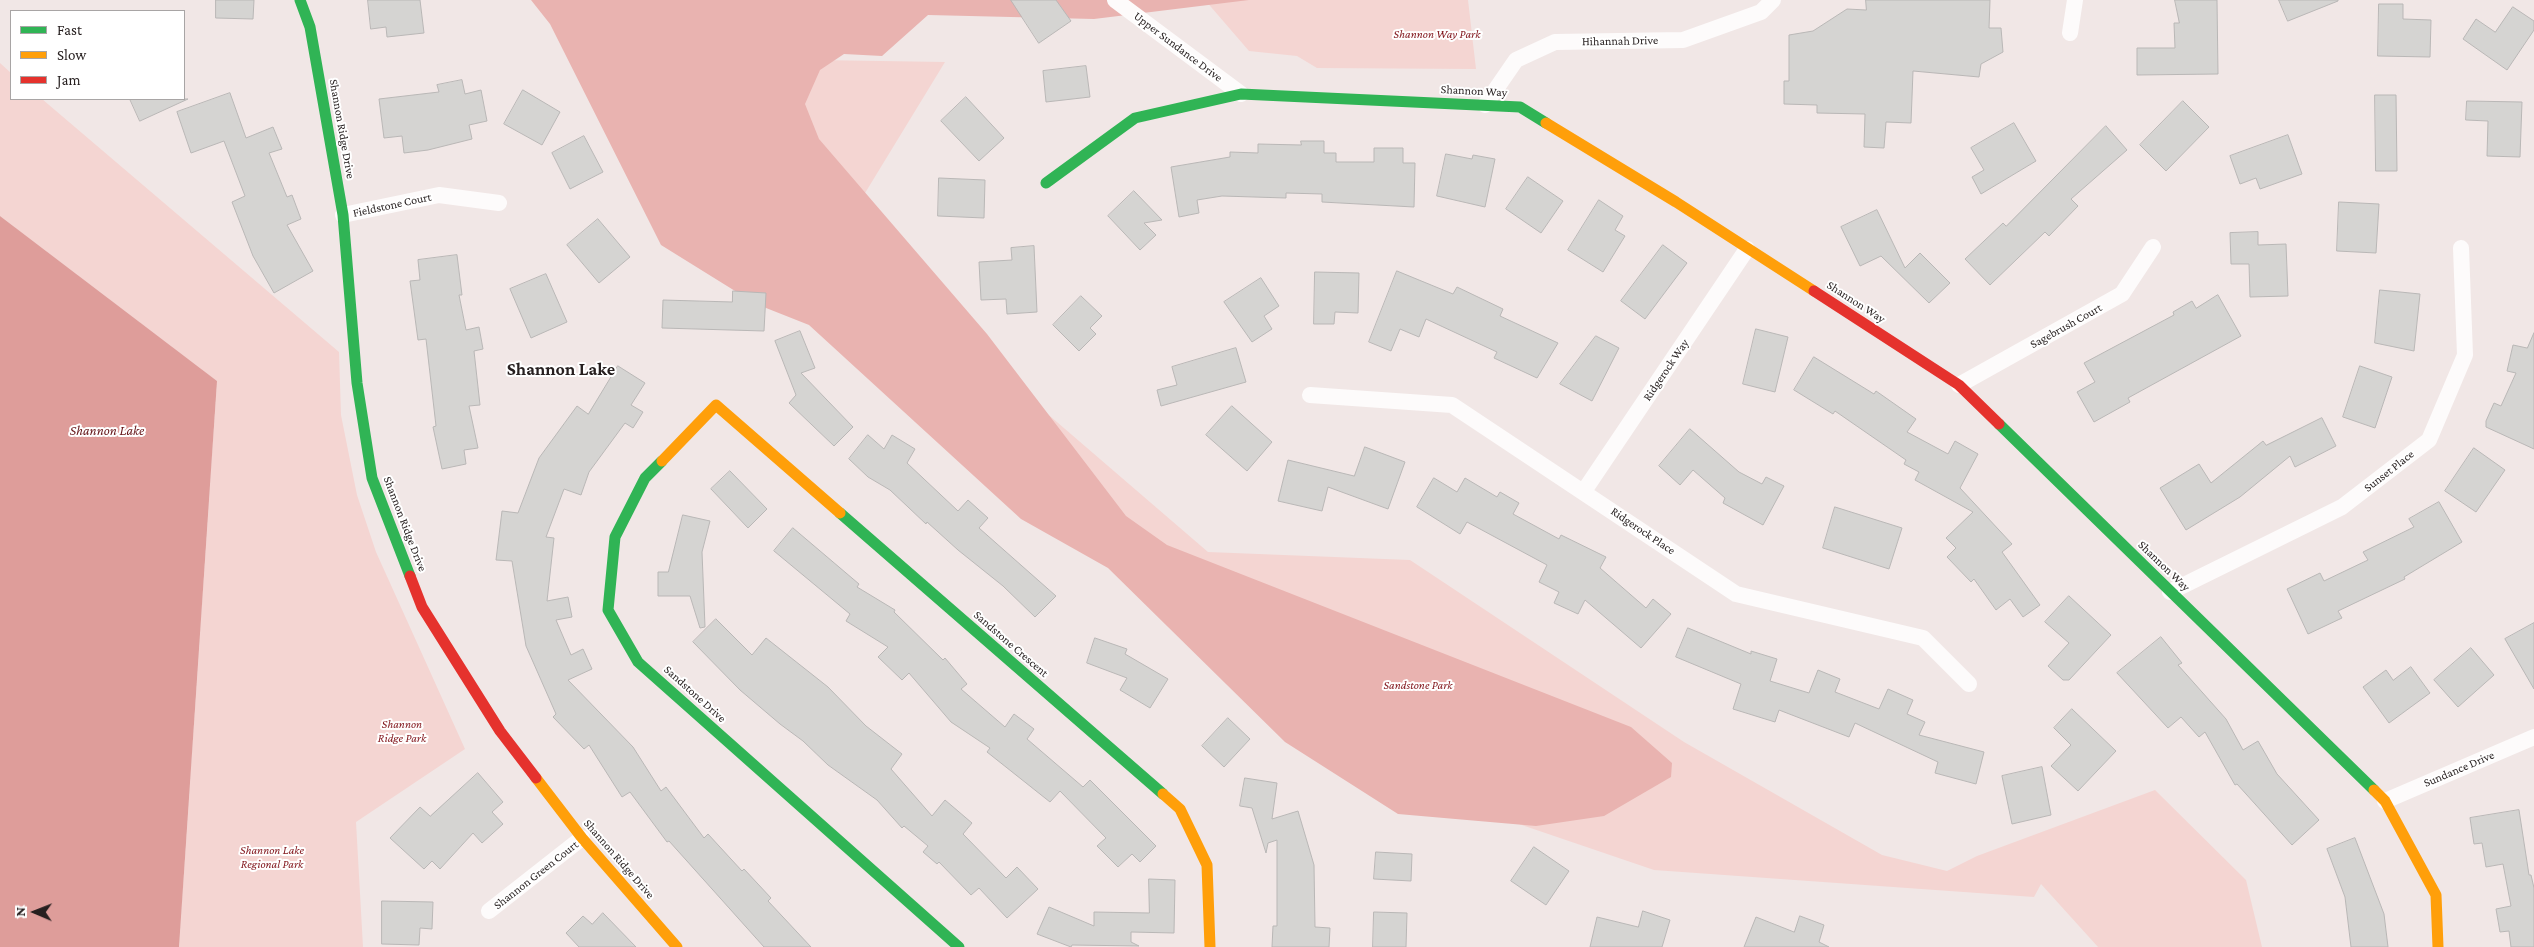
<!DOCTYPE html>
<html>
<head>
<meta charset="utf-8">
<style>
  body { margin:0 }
  #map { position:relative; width:2534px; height:947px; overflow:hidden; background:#f1e7e6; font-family:"Crimson Pro",serif }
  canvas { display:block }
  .legend { position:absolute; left:10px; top:10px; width:175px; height:90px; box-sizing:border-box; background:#fff; border:1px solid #a8a5a5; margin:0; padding:6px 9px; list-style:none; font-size:15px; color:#261f1f }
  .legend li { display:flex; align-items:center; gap:10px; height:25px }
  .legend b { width:25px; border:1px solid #a8a5a5 }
  .north { position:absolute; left:10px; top:887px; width:50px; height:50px; -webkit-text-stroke:4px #fff; paint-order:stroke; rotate:271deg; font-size:14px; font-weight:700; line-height:20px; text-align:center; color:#261f1f }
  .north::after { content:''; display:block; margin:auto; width:18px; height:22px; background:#261f1f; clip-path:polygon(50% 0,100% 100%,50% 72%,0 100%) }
</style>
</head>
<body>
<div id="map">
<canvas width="2534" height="947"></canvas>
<ul class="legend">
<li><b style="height:6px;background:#30b455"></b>Fast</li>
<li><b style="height:6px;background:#ff9f0a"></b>Slow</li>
<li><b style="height:6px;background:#e5322d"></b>Jam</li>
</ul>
<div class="north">N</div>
</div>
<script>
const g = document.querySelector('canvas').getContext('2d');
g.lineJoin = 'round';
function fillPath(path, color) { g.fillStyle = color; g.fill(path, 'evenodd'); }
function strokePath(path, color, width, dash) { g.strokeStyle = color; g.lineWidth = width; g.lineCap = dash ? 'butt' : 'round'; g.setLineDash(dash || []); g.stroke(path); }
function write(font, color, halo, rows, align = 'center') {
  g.font = font + ' "Crimson Pro",serif'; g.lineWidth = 4; g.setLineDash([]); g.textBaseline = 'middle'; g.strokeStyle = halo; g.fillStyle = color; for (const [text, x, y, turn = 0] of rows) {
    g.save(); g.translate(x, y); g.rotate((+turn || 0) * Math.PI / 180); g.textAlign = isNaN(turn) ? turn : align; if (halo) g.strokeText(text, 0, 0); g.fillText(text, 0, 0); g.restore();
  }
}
fillPath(new Path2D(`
  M 1205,0 L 1468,0 L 1476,69 L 1317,68 L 1297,56 L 1249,51 Z
  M 624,57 L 945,62 L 862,198 L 950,330 L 1208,552 L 1410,560 L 1684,742 L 1882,855 L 1947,871 L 1977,856 L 2155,790 L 2246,880 L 2262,947 L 2098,947 L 2041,884 L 2034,897 L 1654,870 L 1369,773 Z
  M 0,63 L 11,73 L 11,99 L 42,99 L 339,352 L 341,415 L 357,495 L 376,552 L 465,749 L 356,822 L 363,947 L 179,947 L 217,381 L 0,216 Z`), '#f4d5d2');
fillPath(new Path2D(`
  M 531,0 L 1249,0 L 1094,19 L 928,15 L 882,56 L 844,54 L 820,70 L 805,104 L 819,139 L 987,334 L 1126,516 L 1167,545 L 1631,727 L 1672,763 L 1671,777 L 1604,816 L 1536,826 L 1398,814 L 1285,742 L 1108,568 L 1021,519 L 809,325 L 756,304 L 661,245 L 550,24 Z`), '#e9b3b0');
fillPath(new Path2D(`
  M 0,216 L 217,381 L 179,947 L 0,947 Z`), '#de9d9a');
const building = new Path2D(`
  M 216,0 L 254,0 L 253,19 L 216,18 Z
  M 368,0 L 420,0 L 424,33 L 387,37 L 386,27 L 371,29 Z
  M 1011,0 L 1056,0 L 1071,21 L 1039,43 Z
  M 1866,0 L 1990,0 L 1989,28 L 2001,28 L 2003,52 L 1981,64 L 1979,77 L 1913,71 L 1911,123 L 1886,122 L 1884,148 L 1864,147 L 1865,114 L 1817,113 L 1817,105 L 1784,104 L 1784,81 L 1789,81 L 1789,35 L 1813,31 L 1847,9 L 1866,10 Z
  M 2175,0 L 2217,0 L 2218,74 L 2137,75 L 2137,48 L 2175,48 L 2174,23 L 2179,23 Z
  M 2279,0 L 2338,0 L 2338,1 L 2288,21 Z
  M 2379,4 L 2403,4 L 2403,19 L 2431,20 L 2430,57 L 2378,56 Z
  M 2513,7 L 2534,21 L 2534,30 L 2507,70 L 2463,39 L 2476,19 L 2495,32 Z
  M 1086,66 L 1090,97 L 1046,102 L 1043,71 Z
  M 462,80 L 465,94 L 481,90 L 487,121 L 469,125 L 472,139 L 428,150 L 404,153 L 402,136 L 384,138 L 379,99 L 439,92 L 437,85 Z
  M 523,90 L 560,112 L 542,145 L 504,124 Z
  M 230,93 L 246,138 L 273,127 L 282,149 L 269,153 L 287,197 L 292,195 L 301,219 L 287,225 L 313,271 L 274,293 L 253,256 L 232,202 L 245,196 L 224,141 L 191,153 L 177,112 Z
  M 2375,95 L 2396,95 L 2397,171 L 2376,171 Z
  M 966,97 L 1004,138 L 979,161 L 941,121 Z
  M 130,99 L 188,99 L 140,121 Z
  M 2183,101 L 2209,127 L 2166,171 L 2140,145 Z
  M 2467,101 L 2522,102 L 2520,157 L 2487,156 L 2488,121 L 2466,120 Z
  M 2014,123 L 2036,161 L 1981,194 L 1972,177 L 1984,170 L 1971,148 Z
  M 2106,126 L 2127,150 L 2071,199 L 2078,206 L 2049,236 L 2045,232 L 1990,285 L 1965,259 L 2003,223 L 2006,226 Z
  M 2288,135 L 2302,174 L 2260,189 L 2256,178 L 2240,184 L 2230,156 Z
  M 584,136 L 603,172 L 570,189 L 552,153 Z
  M 1301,141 L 1324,141 L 1324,153 L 1336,153 L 1336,162 L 1374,162 L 1374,148 L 1403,148 L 1403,163 L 1415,163 L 1414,207 L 1322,202 L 1322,194 L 1286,193 L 1286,198 L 1222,196 L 1197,200 L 1199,213 L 1179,217 L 1171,167 L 1230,157 L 1230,152 L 1258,153 L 1258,144 L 1301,145 Z
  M 1446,154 L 1472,159 L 1473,155 L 1495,159 L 1485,207 L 1437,196 Z
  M 1528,177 L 1563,201 L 1541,233 L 1506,209 Z
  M 939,178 L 985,180 L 984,218 L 938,216 Z
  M 1134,191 L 1162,220 L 1144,223 L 1156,235 L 1140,250 L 1108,216 Z
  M 1599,200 L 1623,216 L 1615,230 L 1625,236 L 1603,272 L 1568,250 Z
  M 2339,202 L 2379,204 L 2376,253 L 2337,251 Z
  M 1877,210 L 1905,268 L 1920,253 L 1950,283 L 1929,303 L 1881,256 L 1860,266 L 1841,227 Z
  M 598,219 L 630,257 L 599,283 L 567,245 Z
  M 2258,232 L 2258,245 L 2286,244 L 2288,296 L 2250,297 L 2249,264 L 2231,264 L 2230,233 Z
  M 1663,245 L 1687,263 L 1645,319 L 1621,301 Z
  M 1034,246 L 1037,312 L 1007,314 L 1006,299 L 981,300 L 979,262 L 1012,260 L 1011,248 Z
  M 457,255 L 462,295 L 459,295 L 466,330 L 479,327 L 483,349 L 474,351 L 480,405 L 469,406 L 478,448 L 464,450 L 466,464 L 442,469 L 433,427 L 436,426 L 426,339 L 418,340 L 410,281 L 420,280 L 418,260 Z
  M 1397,271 L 1453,294 L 1457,287 L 1503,309 L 1500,316 L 1558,343 L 1537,378 L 1494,358 L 1497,352 L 1426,319 L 1419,337 L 1400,329 L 1391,351 L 1369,342 Z
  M 1315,272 L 1359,273 L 1358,313 L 1335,312 L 1334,324 L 1314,324 Z
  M 546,274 L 567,322 L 531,338 L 510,289 Z
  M 1261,278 L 1279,306 L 1264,316 L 1272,329 L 1252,342 L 1224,302 Z
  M 2380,290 L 2420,294 L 2414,351 L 2375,343 Z
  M 733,291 L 766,293 L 764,331 L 662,328 L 663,300 L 732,302 Z
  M 2218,295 L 2241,336 L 2128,398 L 2130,402 L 2094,422 L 2077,392 L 2095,382 L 2084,363 L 2174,315 L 2173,312 L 2192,301 L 2196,308 Z
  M 1081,296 L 1102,316 L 1090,328 L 1096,334 L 1079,351 L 1053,325 Z
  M 1756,329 L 1788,337 L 1775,392 L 1743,384 Z
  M 800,331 L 815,368 L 801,373 L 853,427 L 834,446 L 789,403 L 796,395 L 775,341 Z
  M 2534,333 L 2534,449 L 2486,427 L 2486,421 L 2494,403 L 2501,406 L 2516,373 L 2507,371 L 2513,345 L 2527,348 Z
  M 1596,336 L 1619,348 L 1592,401 L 1560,384 Z
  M 1236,348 L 1246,382 L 1161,406 L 1157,390 L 1177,385 L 1172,367 Z
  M 1814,357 L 1874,394 L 1876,391 L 1916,419 L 1907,432 L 1948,454 L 1955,441 L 1978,454 L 1960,488 L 2012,544 L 2002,552 L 2040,605 L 2023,617 L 2010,599 L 1996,610 L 1974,579 L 1971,582 L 1947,557 L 1956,548 L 1946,538 L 1973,512 L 1915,480 L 1919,472 L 1904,464 L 1906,460 L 1835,411 L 1833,414 L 1794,390 Z
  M 618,366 L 645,383 L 631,405 L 643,412 L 633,428 L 625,423 L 589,472 L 581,495 L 564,489 L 546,537 L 554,538 L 547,601 L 568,597 L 572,617 L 556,620 L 571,655 L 583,649 L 592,669 L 568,680 L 633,747 L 661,791 L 666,787 L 704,838 L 708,834 L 742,871 L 744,869 L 771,898 L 768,901 L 811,947 L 764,947 L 669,841 L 667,842 L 630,792 L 622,797 L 589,745 L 584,749 L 553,717 L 556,714 L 526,646 L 512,561 L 496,560 L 502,511 L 518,513 L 539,458 L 577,406 L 588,414 Z
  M 2360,366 L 2392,377 L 2375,428 L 2343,417 Z
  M 1232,406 L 1272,442 L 1247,471 L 1206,435 Z
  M 2322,418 L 2336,446 L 2295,467 L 2290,456 L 2240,497 L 2186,530 L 2160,488 L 2199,464 L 2211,483 L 2263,441 L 2266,445 Z
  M 1690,429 L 1739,472 L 1762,484 L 1766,477 L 1784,486 L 1763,525 L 1723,503 L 1725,498 L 1693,470 L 1680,485 L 1659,466 Z
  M 868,435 L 884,449 L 892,435 L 915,449 L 907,463 L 958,511 L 968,500 L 988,518 L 979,528 L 1056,596 L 1035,617 L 1003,586 L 958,550 L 927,522 L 926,524 L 890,490 L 868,477 L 849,459 Z
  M 1365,447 L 1405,462 L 1388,509 L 1328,487 L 1322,511 L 1278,501 L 1288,460 L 1354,476 Z
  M 2474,448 L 2505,470 L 2476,512 L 2445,491 Z
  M 730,471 L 767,509 L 748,528 L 711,489 Z
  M 1434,478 L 1457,492 L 1465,478 L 1497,497 L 1500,492 L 1519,503 L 1513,514 L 1559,539 L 1561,535 L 1606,557 L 1600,568 L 1646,608 L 1653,599 L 1671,614 L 1641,648 L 1585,600 L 1578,614 L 1554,603 L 1559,592 L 1539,582 L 1547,565 L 1467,522 L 1460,534 L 1417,507 Z
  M 2439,502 L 2462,542 L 2404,577 L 2405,579 L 2338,611 L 2342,618 L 2308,634 L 2287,589 L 2320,573 L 2324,581 L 2368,560 L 2363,552 L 2414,527 L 2409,519 Z
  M 1835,507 L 1902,528 L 1889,569 L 1823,548 Z
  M 683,515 L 710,521 L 702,552 L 705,627 L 700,628 L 690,596 L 658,596 L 658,572 L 668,572 Z
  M 793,528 L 859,584 L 857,587 L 895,610 L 894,612 L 943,660 L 945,658 L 967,684 L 961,689 L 1005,727 L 1014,714 L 1034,729 L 1027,739 L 1083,787 L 1090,780 L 1156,846 L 1140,862 L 1132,854 L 1118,867 L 1097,846 L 1106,838 L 1060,791 L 1050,802 L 987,752 L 990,748 L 951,722 L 909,673 L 902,680 L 878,657 L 888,647 L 846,621 L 850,614 L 774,551 Z
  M 2069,596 L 2111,635 L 2069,680 L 2063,680 L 2048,666 L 2069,643 L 2045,622 Z
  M 716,619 L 752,655 L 766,638 L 828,687 L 866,726 L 902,754 L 891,769 L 932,816 L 945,800 L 972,823 L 963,834 L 1006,878 L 1017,867 L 1038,889 L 1007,918 L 979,888 L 971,895 L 939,862 L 937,864 L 923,852 L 928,846 L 904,826 L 902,828 L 877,800 L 828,765 L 803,741 L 780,724 L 740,690 L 693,642 Z
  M 2534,623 L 2534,689 L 2505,639 Z
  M 1688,628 L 1751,654 L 1751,651 L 1777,659 L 1770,681 L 1809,693 L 1818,670 L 1840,679 L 1835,692 L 1879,709 L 1888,689 L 1913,700 L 1907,714 L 1925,722 L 1919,735 L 1984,752 L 1976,784 L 1935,773 L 1938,762 L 1855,723 L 1849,737 L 1779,710 L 1775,722 L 1733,709 L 1741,684 L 1676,657 Z
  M 2161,637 L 2182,663 L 2178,665 L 2226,719 L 2243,750 L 2258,741 L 2277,774 L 2319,820 L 2292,845 L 2237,784 L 2235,785 L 2205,732 L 2199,737 L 2181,717 L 2168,728 L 2117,673 Z
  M 1095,638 L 1127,649 L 1125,654 L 1168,679 L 1150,708 L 1120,690 L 1127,678 L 1087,663 Z
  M 2471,648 L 2494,675 L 2458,707 L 2434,680 Z
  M 2411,667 L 2430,693 L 2389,723 L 2363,687 L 2386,670 L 2393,680 Z
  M 2072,709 L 2116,751 L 2078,791 L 2051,766 L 2071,745 L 2054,728 Z
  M 1228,718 L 1250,739 L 1224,767 L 1202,746 Z
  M 2042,767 L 2051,815 L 2012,824 L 2002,776 Z
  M 478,773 L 503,802 L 492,812 L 503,824 L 482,843 L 473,833 L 440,869 L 432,861 L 424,869 L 390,838 L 420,807 L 430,816 Z
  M 1245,778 L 1277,783 L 1272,819 L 1298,811 L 1314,865 L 1315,927 L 1330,928 L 1329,947 L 1272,947 L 1273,926 L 1277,926 L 1277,840 L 1268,843 L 1266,853 L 1252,808 L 1240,806 Z
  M 2519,810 L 2529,875 L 2531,875 L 2534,888 L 2534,947 L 2511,947 L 2509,931 L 2500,932 L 2496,909 L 2511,906 L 2503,864 L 2486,867 L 2482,843 L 2474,844 L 2470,818 Z
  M 2355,838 L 2384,914 L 2388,947 L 2351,947 L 2345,897 L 2327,849 Z
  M 1534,847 L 1569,871 L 1546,905 L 1511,881 Z
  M 1376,852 L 1412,854 L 1411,881 L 1374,879 Z
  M 1149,879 L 1175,880 L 1174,933 L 1131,932 L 1131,942 L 1139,946 L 1072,945 L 1071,947 L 1037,934 L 1049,907 L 1094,926 L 1094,912 L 1149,913 Z
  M 382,901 L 433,902 L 432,929 L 420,928 L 419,945 L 382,944 Z
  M 1643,911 L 1670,920 L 1662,947 L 1590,947 L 1597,917 L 1638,927 Z
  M 1374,912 L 1407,913 L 1406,947 L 1373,947 Z
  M 603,913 L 636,947 L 579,947 L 566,933 L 583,916 L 592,924 Z
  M 1800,916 L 1824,925 L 1819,942 L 1829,947 L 1744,947 L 1756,917 L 1794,932 Z`);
fillPath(building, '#d5d4d2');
strokePath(building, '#b9b7b6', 1);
strokePath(new Path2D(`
  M 1115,0 L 1241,94
  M 2070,33 L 2075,0
  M 1485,105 L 1516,60 L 1555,42 L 1683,40 L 1761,12 L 1773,0
  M 343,215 L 439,195 L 499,203
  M 1959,385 L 2122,294 L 2153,247
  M 1310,395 L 1452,405 L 1736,594 L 1923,638 L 1969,684
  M 1584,491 L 1747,249
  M 2170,592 L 2342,507 L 2429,440 L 2465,355 L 2461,248
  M 2385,801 L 2534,737
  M 489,911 L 582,838`), '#fdfbfb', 16);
strokePath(new Path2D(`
  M 300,0 L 310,27 L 343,215 L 357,383 L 372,478 L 410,576
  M 1046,183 L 1135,118 L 1241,94 L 1520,107 L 1546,123
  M 1999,424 L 2374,790
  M 662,461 L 645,478 L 615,537 L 608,610 L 638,662 L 959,947
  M 840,513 L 1163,794`), '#30b455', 11);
strokePath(new Path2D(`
  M 1546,123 L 1676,202 L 1814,291
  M 662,461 L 716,405 L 840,513
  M 536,778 L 582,838 L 677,947
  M 2374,790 L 2385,801 L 2436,895 L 2438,947
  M 1163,794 L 1180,809 L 1207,865 L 1210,947`), '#ff9f0a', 11);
strokePath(new Path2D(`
  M 1814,291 L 1959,385 L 1999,424
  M 410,576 L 422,607 L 500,731 L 536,778`), '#e5322d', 11);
write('italic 12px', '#851b21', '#fff', [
  ["Shannon Way Park",1437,34],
  ["Sandstone Park",1418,685],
  ["Shannon",402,724],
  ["Ridge Park",402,738],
  ["Shannon Lake",272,850],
  ["Regional Park",272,864]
]);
write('12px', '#261f1f', '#fff', [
  ["Hihannah Drive",1620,41,-1],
  ["Upper Sundance Drive",1178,47,37],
  ["Shannon Way",1474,91,3],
  ["Shannon Ridge Drive",342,129,80],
  ["Fieldstone Court",392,205,-12],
  ["Shannon Way",1856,302,33],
  ["Sagebrush Court",2066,326,-29],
  ["Ridgerock Way",1666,370,-56],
  ["Sunset Place",2389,471,-38],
  ["Shannon Ridge Drive",405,524,69],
  ["Ridgerock Place",1643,531,34],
  ["Shannon Way",2164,566,44],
  ["Sandstone Crescent",1011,644,41],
  ["Sandstone Drive",695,694,42],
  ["Sundance Drive",2459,769,-23],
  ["Shannon Ridge Drive",619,859,49],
  ["Shannon Green Court",536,875,-38]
]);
write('italic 14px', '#661619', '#fff', [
  ["Shannon Lake",107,431]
]);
write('bold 18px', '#261f1f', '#fff', [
  ["Shannon Lake",561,369]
]);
</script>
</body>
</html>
